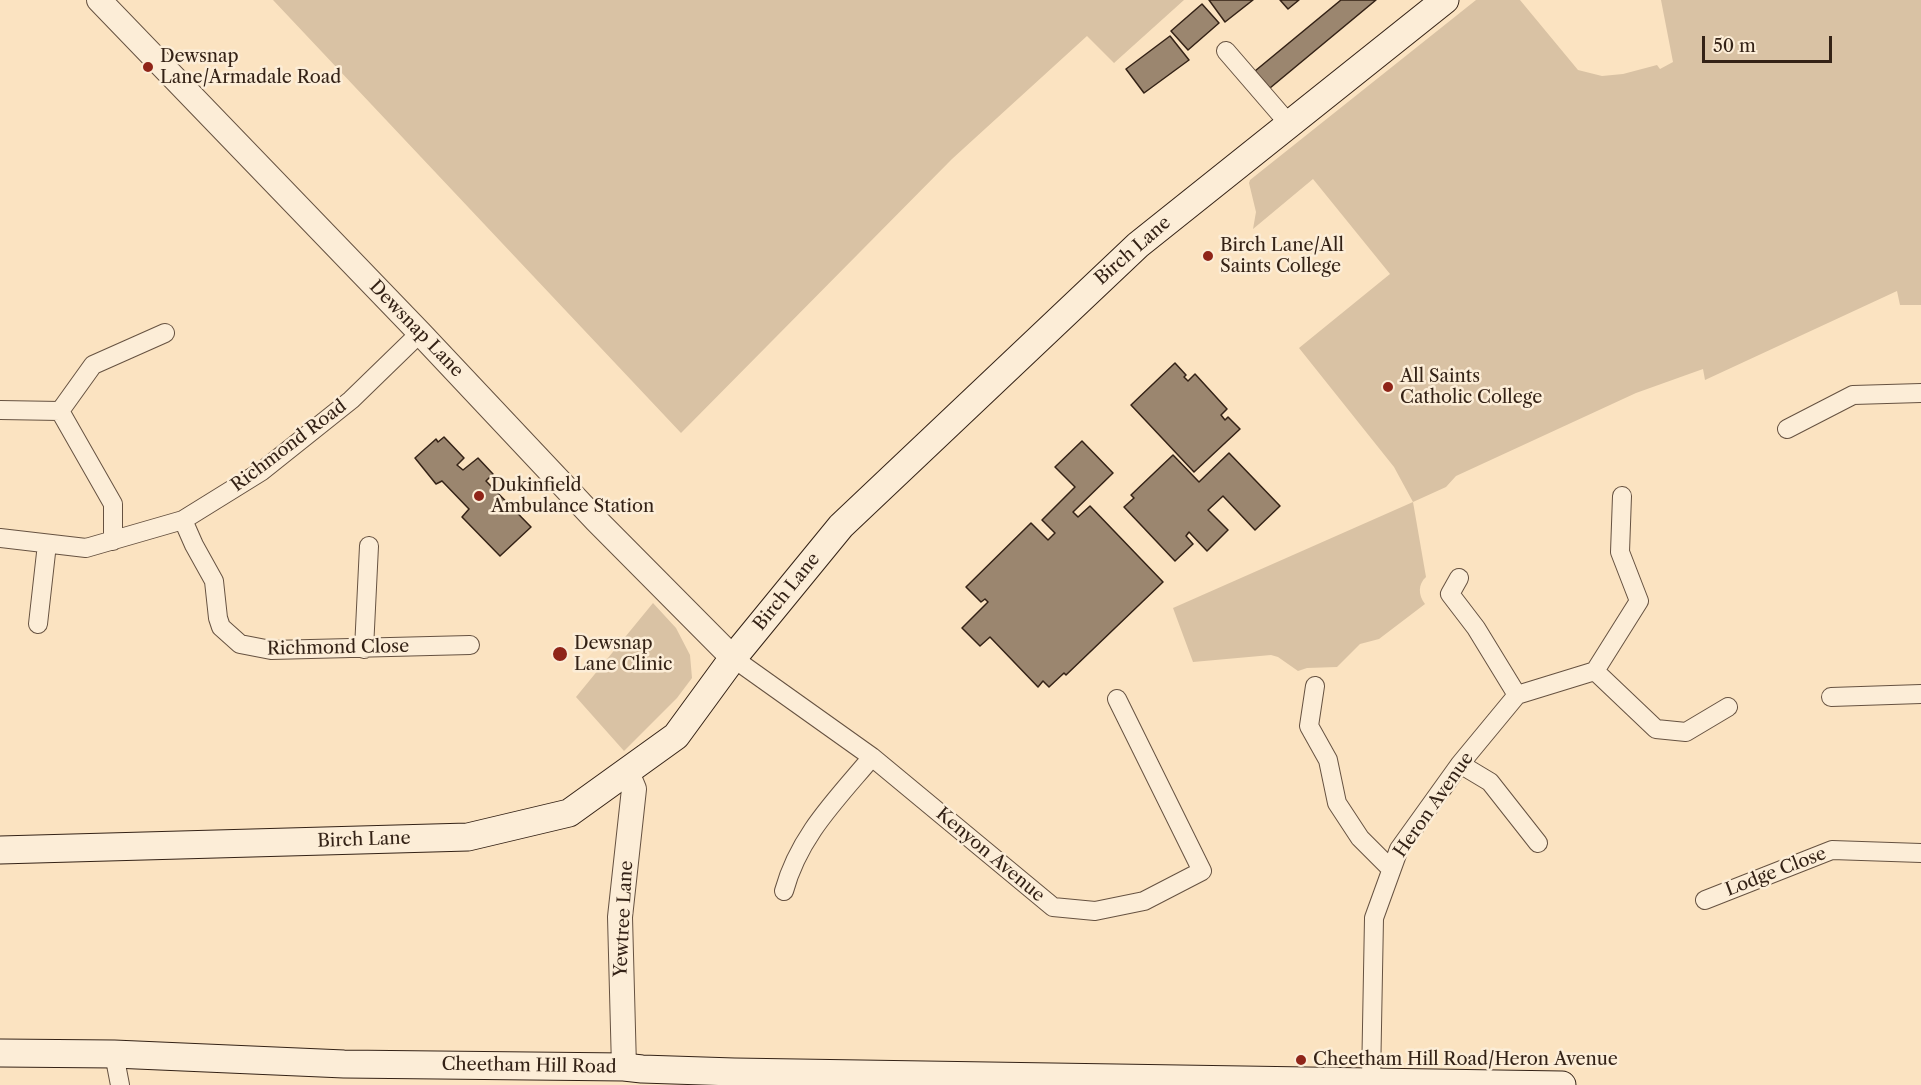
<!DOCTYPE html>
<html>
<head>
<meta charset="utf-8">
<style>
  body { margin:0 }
  #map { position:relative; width:1921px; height:1085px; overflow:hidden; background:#fbe3c1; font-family:"Libre Caslon Text",serif }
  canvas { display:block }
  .scale { position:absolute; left:1702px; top:36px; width:130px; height:27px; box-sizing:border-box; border:3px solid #342216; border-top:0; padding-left:8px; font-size:18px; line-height:21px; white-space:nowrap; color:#342216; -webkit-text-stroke:4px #fcedd7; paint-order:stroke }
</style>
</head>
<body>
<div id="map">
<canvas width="1921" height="1085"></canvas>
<div class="scale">50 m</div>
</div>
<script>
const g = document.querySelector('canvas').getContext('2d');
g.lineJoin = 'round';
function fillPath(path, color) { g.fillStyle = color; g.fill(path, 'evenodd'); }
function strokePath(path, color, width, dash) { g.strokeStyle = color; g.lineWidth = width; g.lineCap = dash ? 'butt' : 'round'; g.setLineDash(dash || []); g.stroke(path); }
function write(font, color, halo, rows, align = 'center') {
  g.font = font + ' "Libre Caslon Text",serif'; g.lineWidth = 5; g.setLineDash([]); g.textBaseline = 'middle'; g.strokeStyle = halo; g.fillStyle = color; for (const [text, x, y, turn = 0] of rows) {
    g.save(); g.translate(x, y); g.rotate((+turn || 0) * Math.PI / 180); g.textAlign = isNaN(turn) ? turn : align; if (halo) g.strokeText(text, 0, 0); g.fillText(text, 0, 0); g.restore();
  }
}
fillPath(new Path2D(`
  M 273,0 L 1184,0 L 1114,63 L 1087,36 L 952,159 L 681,433 Z
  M 1476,0 L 1520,0 L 1578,70 L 1602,76 L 1623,74 L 1657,65 L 1660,69 L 1673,62 L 1661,0 L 1921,0 L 1921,305 L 1900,305 L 1897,291 L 1705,380 L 1703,369 L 1636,393 L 1456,476 L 1446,487 L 1413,502 L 1426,577 C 1418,584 1418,595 1425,604 L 1379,639 L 1360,644 L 1337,667 L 1307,668 L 1298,671 L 1278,657 L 1271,655 L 1193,662 L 1173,608 L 1413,502 L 1394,467 L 1299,348 L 1390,274 L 1313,179 L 1253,229 L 1256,212 L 1249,183 L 1250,180 Z
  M 653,603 L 676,628 L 690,655 L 692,678 L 677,698 L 624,751 L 576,697 Z`), '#d9c2a4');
const building = new Path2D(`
  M 1209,0 L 1253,0 L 1225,22 Z
  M 1280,0 L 1299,0 L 1288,9 Z
  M 1341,0 L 1376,0 L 1270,88 L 1255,71 Z
  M 1202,4 L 1219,23 L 1188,50 L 1171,31 Z
  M 1170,36 L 1189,60 L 1144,93 L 1126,69 Z
  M 1175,363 L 1186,375 L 1184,377 L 1188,381 L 1195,374 L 1227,409 L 1221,415 L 1225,420 L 1228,417 L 1240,429 L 1194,472 L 1131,405 Z
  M 444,437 L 464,458 L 457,465 L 463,470 L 478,458 L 493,474 L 486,481 L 531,527 L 500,556 L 462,517 L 469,509 L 442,481 L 436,484 L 415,458 L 436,439 L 438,442 Z
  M 1082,441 L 1113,473 L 1073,512 L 1078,517 L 1090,506 L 1163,582 L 1066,675 L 1064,673 L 1049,687 L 1043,681 L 1038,687 L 990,637 L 980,646 L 962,628 L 988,602 L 985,599 L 981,602 L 966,587 L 1031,523 L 1048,540 L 1055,533 L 1042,520 L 1075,487 L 1055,467 Z
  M 1229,453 L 1280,506 L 1255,530 L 1223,496 L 1208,510 L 1228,530 L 1207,551 L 1189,532 L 1186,536 L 1193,544 L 1175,561 L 1124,507 L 1134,498 L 1131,495 L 1173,455 L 1199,482 Z`);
fillPath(building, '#9b866f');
strokePath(building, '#342216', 1.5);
const minor = new Path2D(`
  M 1226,51 L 1289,124
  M 0,410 L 60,411 L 113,504 L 113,541
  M 60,411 L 93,365 L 165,333
  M 1787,429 L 1853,395 L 1921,393
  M 183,520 L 194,545 L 214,581 L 218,618 L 221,627 L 240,644 L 271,650 L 470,645
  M 0,538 L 86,548 L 183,520 L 262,471 L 351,400 L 420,333
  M 1459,578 L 1450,594 L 1476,628 L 1517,695
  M 38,624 L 47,544
  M 364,649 L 369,546
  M 733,658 L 872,757 L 1053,907 L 1095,911 L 1144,901 L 1202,871 L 1117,699
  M 1595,671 L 1639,601 L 1620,552 L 1622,496
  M 1595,671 L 1656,729 L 1686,732 L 1728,707
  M 1315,686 L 1309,726 L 1328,760 L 1337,803 L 1360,838 L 1391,869
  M 1831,697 L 1921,694
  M 1460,764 L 1490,782 L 1538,843
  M 784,891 C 799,836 836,800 872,757
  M 1705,900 L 1832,850 L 1921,853
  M 114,1054 L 120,1085
  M 1371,1081 L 1374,918 L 1399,849 L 1460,764 L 1517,695 L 1595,671`);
const tertiary = new Path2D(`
  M 99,0 L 420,333 L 596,520 L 733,658
  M 624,1067 L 620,917 L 634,789 L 627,772`);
const secondary = new Path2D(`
  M 0,850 L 468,837 L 569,813 L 676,736 L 733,658 L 841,526 L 1138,245 L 1445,0
  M 0,1053 L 114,1054 L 344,1064 L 624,1067 L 642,1069 L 734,1072 L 1562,1085`);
strokePath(minor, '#665241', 20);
strokePath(tertiary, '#665241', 26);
strokePath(secondary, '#342216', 29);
strokePath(minor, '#fcedd7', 18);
strokePath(tertiary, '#fcedd7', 24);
strokePath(secondary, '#fcedd7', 27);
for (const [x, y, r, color] of [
  [148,67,6,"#8f2418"],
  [1208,256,6,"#8f2418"],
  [1388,387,6,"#8f2418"],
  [479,496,6,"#8f2418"],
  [560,654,8,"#8f2418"],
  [1301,1060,6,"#8f2418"]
]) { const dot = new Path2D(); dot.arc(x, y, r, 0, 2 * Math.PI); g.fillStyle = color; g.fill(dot); strokePath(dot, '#fcedd7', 2); }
write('18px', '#342216', '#fcedd7', [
  ["Dewsnap",160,57],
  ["Lane/Armadale Road",160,78],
  ["Birch Lane/All",1220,246],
  ["Saints College",1220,267],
  ["All Saints",1400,377],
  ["Catholic College",1400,398],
  ["Dukinfield",491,486],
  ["Ambulance Station",491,507],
  ["Dewsnap",574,644],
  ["Lane Clinic",574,665],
  ["Cheetham Hill Road/Heron Avenue",1313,1060]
], 'left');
write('18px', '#342216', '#fcedd7', [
  ["Birch Lane",1133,251,-41],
  ["Dewsnap Lane",416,329,46],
  ["Richmond Road",289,446,-37],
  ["Birch Lane",787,592,-51],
  ["Richmond Close",338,648,-1],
  ["Heron Avenue",1434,805,-55],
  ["Birch Lane",364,840,-2],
  ["Kenyon Avenue",990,855,40],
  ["Lodge Close",1776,872,-21],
  ["Yewtree Lane",624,919,-87],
  ["Cheetham Hill Road",529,1066,1]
]);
</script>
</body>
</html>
